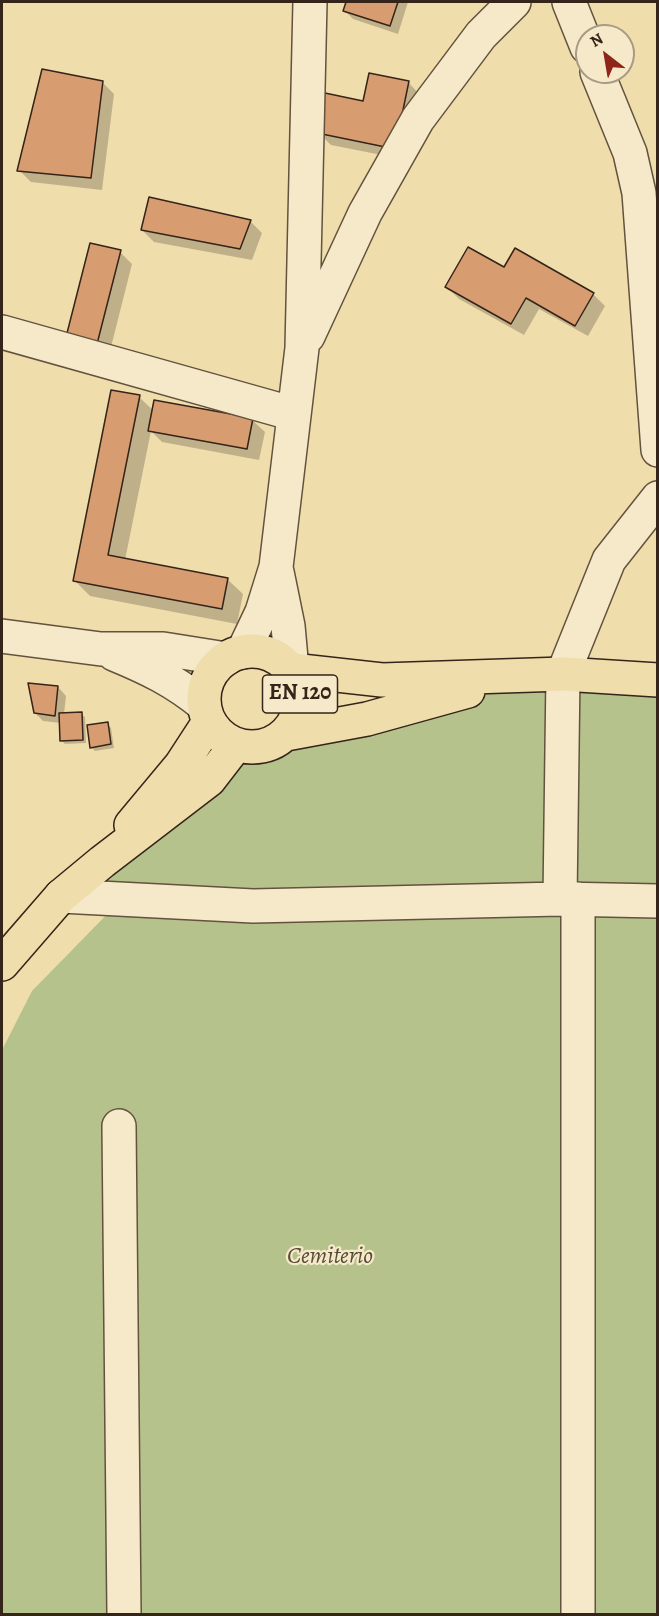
<!DOCTYPE html>
<html>
<head>
<meta charset="utf-8">
<style>
  body { margin:0 }
  #map { position:relative; width:659px; height:1616px; overflow:hidden; background:#efddac; font-family:Alegreya,serif }
  canvas { display:block }
  .frame { position:absolute; inset:0; border:3px solid #342419; pointer-events:none }
  .north { position:absolute; left:575px; top:24px; width:60px; height:60px; box-sizing:border-box; background:#f5e9c9; border:2px solid #a89a83; border-radius:50%; rotate:329deg; font-size:16px; font-weight:700; line-height:24px; text-align:center; color:#342419 }
  .north::after { content:''; display:block; margin:auto; width:21px; height:27px; background:#8f2418; clip-path:polygon(50% 0,100% 100%,50% 72%,0 100%) }
</style>
</head>
<body>
<div id="map">
<canvas width="659" height="1616"></canvas>
<div class="frame"></div>
<div class="north">N</div>
</div>
<script>
const g = document.querySelector('canvas').getContext('2d');
g.lineJoin = 'round';
function fillPath(path, color) { g.fillStyle = color; g.fill(path, 'evenodd'); }
function strokePath(path, color, width, dash) { g.strokeStyle = color; g.lineWidth = width; g.lineCap = dash ? 'butt' : 'round'; g.setLineDash(dash || []); g.stroke(path); }
function write(font, color, halo, rows, align = 'center') {
  g.font = font + ' Alegreya,serif'; g.lineWidth = 4.5; g.setLineDash([]); g.textBaseline = 'middle'; g.strokeStyle = halo; g.fillStyle = color; for (const [text, x, y, turn = 0] of rows) {
    g.save(); g.translate(x, y); g.rotate((+turn || 0) * Math.PI / 180); g.textAlign = isNaN(turn) ? turn : align; if (halo) g.strokeText(text, 0, 0); g.fillText(text, 0, 0); g.restore();
  }
}
fillPath(new Path2D(`
  M 534,676 L 657,680 L 657,1614 L 2,1614 L 2,1050 L 32,991 L 121,900 L 61,896 L 236,745 C 258,748 267,747 286,734 Z`), '#b6c28c');
fillPath(new Path2D(`
  M 348,2 L 408,2 L 398,34 L 353,19 L 345,11 Z
  M 102,82 L 114,94 L 102,190 L 31,182 L 19,170 Z
  M 408,82 L 420,95 L 407,160 L 331,145 L 318,132 L 364,103 Z
  M 250,221 L 262,233 L 252,260 L 154,242 L 142,230 Z
  M 120,252 L 132,264 L 109,355 L 80,348 Z
  M 505,269 L 593,294 L 605,306 L 588,336 L 539,309 L 524,335 L 459,299 L 447,287 Z
  M 139,397 L 154,411 L 252,420 L 265,432 L 259,460 L 162,442 L 151,431 L 125,560 L 227,579 L 243,594 L 237,624 L 90,596 L 74,580 Z
  M 58,687 L 66,696 L 64,714 L 81,714 L 85,717 L 86,743 L 65,744 L 61,740 L 61,723 L 43,721 L 35,713 Z
  M 107,724 L 111,728 L 114,748 L 95,751 L 91,747 Z`), '#0003');
const building = new Path2D(`
  M 346,2 L 398,2 L 390,26 L 343,11 Z
  M 42,69 L 103,81 L 91,178 L 17,171 Z
  M 369,73 L 409,81 L 395,149 L 317,133 L 325,93 L 363,101 Z
  M 149,197 L 251,220 L 240,249 L 141,230 Z
  M 90,243 L 121,250 L 97,344 L 66,337 Z
  M 468,247 L 504,267 L 515,248 L 594,293 L 575,326 L 526,298 L 511,324 L 445,287 Z
  M 111,390 L 140,395 L 108,555 L 228,578 L 222,609 L 73,581 Z
  M 154,400 L 253,418 L 247,449 L 148,431 Z
  M 28,683 L 58,686 L 55,716 L 34,713 Z
  M 82,712 L 83,740 L 60,741 L 59,713 Z
  M 108,722 L 111,744 L 90,748 L 87,725 Z`);
fillPath(building, '#d89c71');
strokePath(building, '#342419', 1.5);
const minor = new Path2D(`
  M 569,2 L 587,47
  M 597,72 L 630,153 L 639,193 L 658,450
  M 2,332 L 294,414
  M 308,336 L 365,213 L 418,119 L 481,35 L 514,2
  M 277,572 L 288,626 L 292,670
  M 2,636 L 101,649 L 163,649 L 226,659
  M 243,652 L 262,612 L 276,567 L 302,348 L 310,2
  M 114,654 C 148,668 175,681 204,705
  M 61,896 L 253,906 L 560,899 L 658,901
  M 560,899 L 563,674 L 609,560 L 658,498
  M 578,899 L 578,1614
  M 119,1126 L 124,1614`);
const major = new Path2D(`
  M204 699a48 48 0 1 1 96 0a48 48 0 1 1-96 0Z
  M 292,670 L 382,680 L 563,674 L 658,680
  M 286,734 L 367,719 L 468,691
  M 131,825 L 181,765 L 209,722
  M 2,964 L 61,896 L 102,862 L 209,780 L 236,745`);
strokePath(minor, '#63523e', 36);
strokePath(major, '#342419', 36);
strokePath(minor, '#f5e9c9', 33);
strokePath(major, '#efddac', 33);
for (const [x, y, w] of [
  [300,694,75]
]) { const box = new Path2D(); box.roundRect(x - w / 2, y - 19, w, 38, 4.5); g.fillStyle = '#f5e9c9'; g.fill(box); strokePath(box, '#342419', 1.5); }
write('bold 22px', '#342419', null, [
  ["EN 120",300,694]
]);
write('italic 24px', '#544c36', '#f5e9c9', [
  ["Cemiterio",330,1257]
]);
</script>
</body>
</html>
